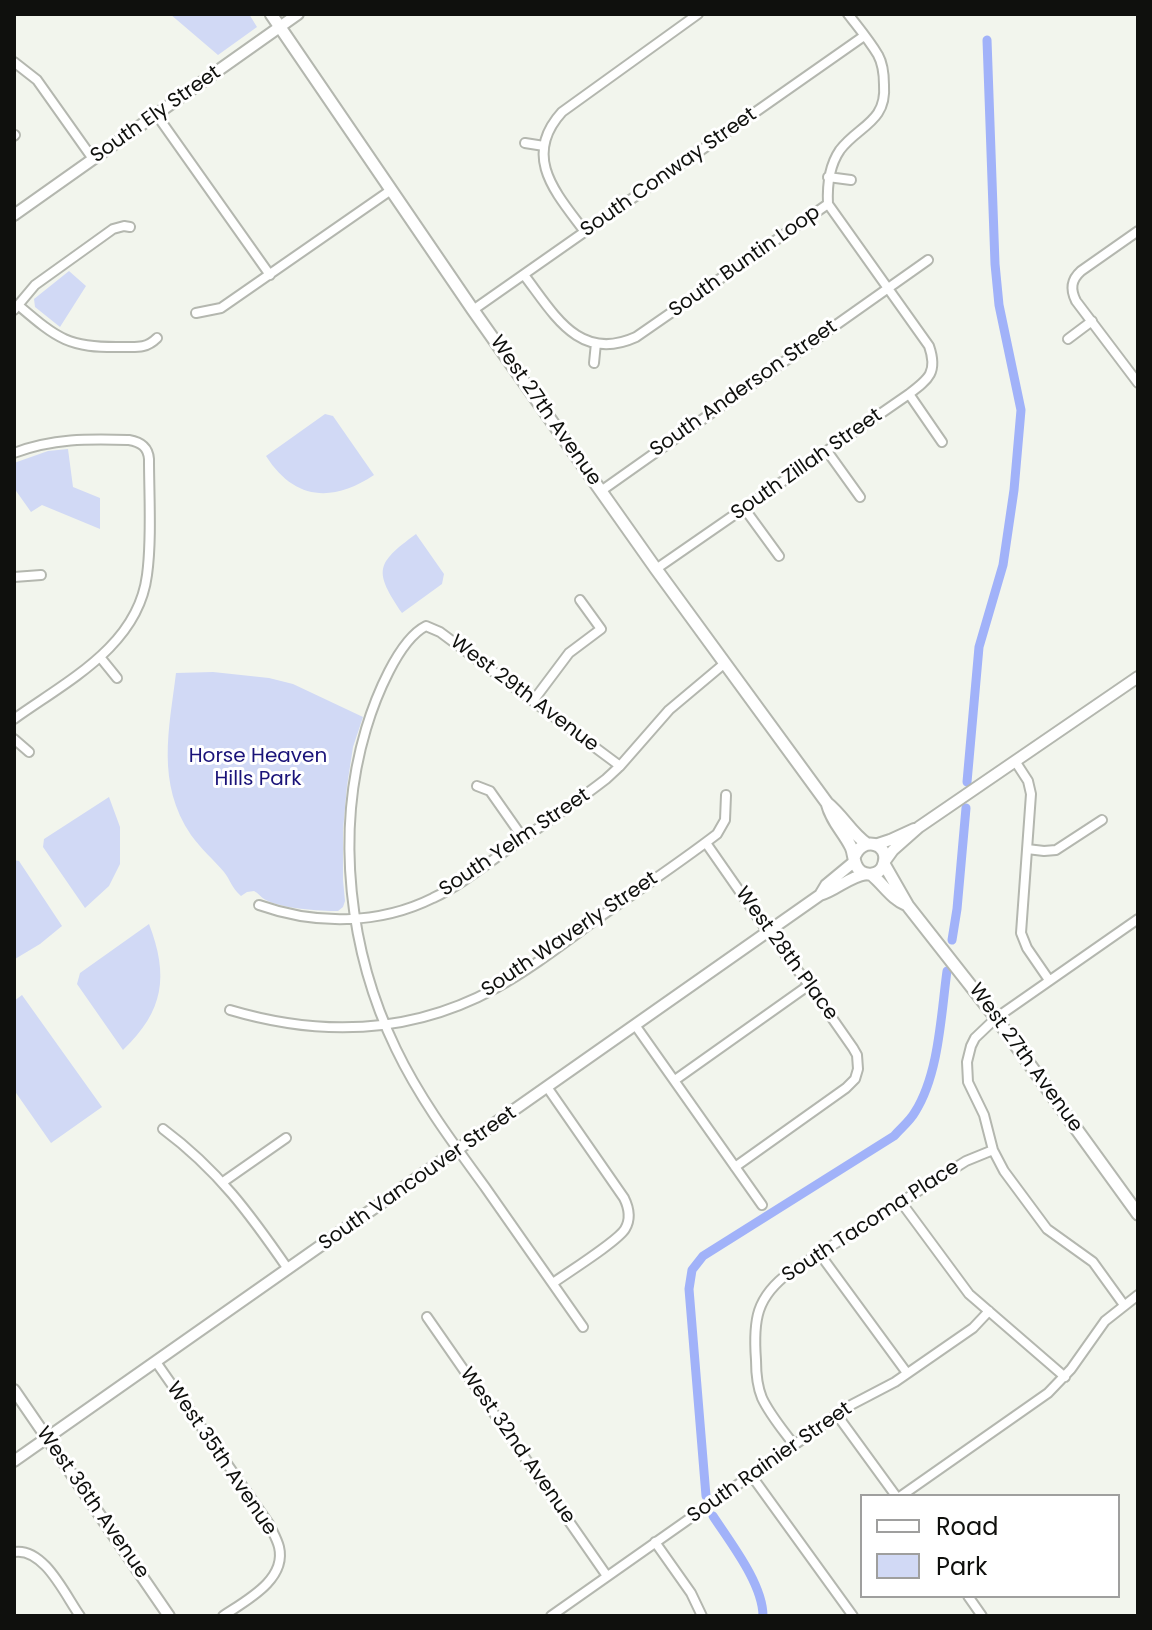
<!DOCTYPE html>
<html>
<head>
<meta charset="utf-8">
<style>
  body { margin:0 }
  #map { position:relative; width:1152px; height:1630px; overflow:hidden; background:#f2f5ed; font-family:Poppins,sans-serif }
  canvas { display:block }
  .frame { position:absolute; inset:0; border:16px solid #0f100d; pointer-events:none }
  .legend { position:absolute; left:860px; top:1494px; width:260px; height:104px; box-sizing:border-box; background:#fff; border:2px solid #9f9f9e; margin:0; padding:10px 14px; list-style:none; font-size:24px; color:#0f100d }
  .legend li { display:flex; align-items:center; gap:16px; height:40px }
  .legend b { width:40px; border:2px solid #9f9f9e }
</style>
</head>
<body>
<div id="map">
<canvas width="1152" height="1630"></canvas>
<div class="frame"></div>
<ul class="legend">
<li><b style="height:10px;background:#fff"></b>Road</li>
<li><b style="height:22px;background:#d1d9f5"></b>Park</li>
</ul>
</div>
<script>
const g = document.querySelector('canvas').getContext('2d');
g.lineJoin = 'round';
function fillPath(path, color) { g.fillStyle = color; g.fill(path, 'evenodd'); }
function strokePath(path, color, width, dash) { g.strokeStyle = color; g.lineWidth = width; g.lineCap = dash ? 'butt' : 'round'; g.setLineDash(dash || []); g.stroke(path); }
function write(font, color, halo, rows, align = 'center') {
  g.font = font + ' Poppins,sans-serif'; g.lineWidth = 6; g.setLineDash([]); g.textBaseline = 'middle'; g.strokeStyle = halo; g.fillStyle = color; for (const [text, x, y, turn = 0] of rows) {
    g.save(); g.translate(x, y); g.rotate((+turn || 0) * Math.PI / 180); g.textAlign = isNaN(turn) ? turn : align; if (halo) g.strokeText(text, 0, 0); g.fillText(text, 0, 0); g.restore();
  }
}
fillPath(new Path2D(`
  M 170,14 L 249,14 L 257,27 L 218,55 Z
  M 69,271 L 86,286 L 60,327 L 35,307 L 34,299 Z
  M 325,414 L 333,416 L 374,475 C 332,503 294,500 266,456 Z
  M 68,449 L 73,487 L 100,498 L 100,529 L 42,505 L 31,512 L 14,488 L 14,463 L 48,451 Z
  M 416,534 L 444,574 L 442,584 L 402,613 C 374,571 375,564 416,534 Z
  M 213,672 L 269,678 L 293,684 L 363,717 L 353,747 L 347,786 L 343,830 L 343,880 L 345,901 L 343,907 L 338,911 C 320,911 281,909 264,899 C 261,897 258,893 254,891 L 247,892 L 241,896 C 231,887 231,881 224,872 C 213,859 201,849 191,835 C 156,783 169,730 176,673 Z
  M 109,797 L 120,827 L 120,864 L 109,886 L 85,908 L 43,847 L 44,839 Z
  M 14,860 L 19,861 L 62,926 L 40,944 L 15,959 Z
  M 149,924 C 169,976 164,1011 123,1050 L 77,984 L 80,973 Z
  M 22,995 L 102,1107 L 51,1143 L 14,1090 L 14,1001 Z`), '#d1d9f5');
strokePath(new Path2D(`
  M 967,782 L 979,647 L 1003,565 L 1014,490 L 1021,410 L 999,305 L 995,264 L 987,40
  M 952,940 L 957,909 L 966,808
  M 706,1496 L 689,1289 L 692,1270 L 703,1256 L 894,1136 C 901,1128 910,1121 915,1112 C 939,1074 941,1015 947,971
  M 713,1516 C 730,1542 763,1584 763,1616`), '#a1b2f9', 9);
const minor = new Path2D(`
  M 14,62 L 37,80 L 93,159
  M 156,114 L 270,275
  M 14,136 L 15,135
  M 525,143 L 544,146
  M 828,177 L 851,180
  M 1138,231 L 1081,271 C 1071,280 1070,289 1076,301 L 1138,383
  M 585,232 C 557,194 521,157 562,112 L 698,14
  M 524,275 C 554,314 579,363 636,337 L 828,204 C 827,184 829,166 840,150 C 858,126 887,122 884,85 C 884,75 883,64 878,55 C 869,40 858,27 848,14
  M 18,305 C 58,339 68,348 122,347 C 136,347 146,349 157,338
  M 14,310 L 35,285 L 113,229 L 124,226 L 130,227
  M 473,310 L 864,36
  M 196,313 L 221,308 L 391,190
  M 1068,339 L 1092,321
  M 594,363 L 596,343
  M 909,394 L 942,442
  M 827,451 L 860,497
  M 14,453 C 54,438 88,439 129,440 C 141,442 148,447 149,459 C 149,496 152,539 147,575 C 138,646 67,681 14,719
  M 601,491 L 928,260
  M 744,508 L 779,556
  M 656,569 L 909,394 C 929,379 938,372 929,346 L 828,204
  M 14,577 L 41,575
  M 100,657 L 117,678
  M 533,701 L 569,653 L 601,629 L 580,600
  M 14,739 L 29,752
  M 1015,761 L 1028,781 L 1031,794 L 1021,933 L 1027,948 L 1049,980
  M 477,786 L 490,791 L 523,838
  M 706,843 L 768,932 L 809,985 L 853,1048 L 857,1055 L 858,1069 L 855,1079 L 846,1088 L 735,1167
  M 1027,849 L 1044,851 L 1056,850 L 1102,820
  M 259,905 C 315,925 379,925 433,898 C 461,885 485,865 511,847 C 543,825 575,803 606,779 L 620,766 L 669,710 L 725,663
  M 230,1010 C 321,1037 412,1034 496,988 C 532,968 564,943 597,919 C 637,891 678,864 717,834 L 725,820 L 726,795
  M 635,1025 L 762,1205
  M 675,1080 L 809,985
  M 547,1087 L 624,1198 C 629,1208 631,1219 625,1229 C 618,1241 567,1273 553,1283
  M 163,1129 C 218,1170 250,1214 288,1269
  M 993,1150 L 1004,1171 L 1047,1229 L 1093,1262 L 1124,1305
  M 223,1182 L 286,1138
  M 901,1202 L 969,1294 L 1065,1377
  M 819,1253 L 907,1373
  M 427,1317 L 607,1576
  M 583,1327 C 550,1280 518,1234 485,1187 C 453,1143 420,1099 396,1049 C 349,952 335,833 366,729 C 375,699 398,640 426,626 L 440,632 L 620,766
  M 156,1362 L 269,1524 C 272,1531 277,1539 279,1547 C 287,1580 245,1601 223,1616
  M 837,1415 L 896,1496
  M 794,1445 C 783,1430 770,1415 762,1398 C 757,1386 756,1373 756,1360 C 753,1320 756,1297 790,1272 L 966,1161 L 993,1150 L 984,1115 L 968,1082 L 967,1062 L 971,1046 L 975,1038 L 996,1018 L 1138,919
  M 751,1475 L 853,1616
  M 901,1496 L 1048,1393 L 1071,1369 L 1105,1321 L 1138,1295
  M 655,1542 L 691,1593 L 702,1616
  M 14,1552 C 44,1547 65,1595 80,1616
  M 968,1596 L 982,1616
  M 551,1616 L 851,1405 L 895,1382 L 973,1328 L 989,1311`);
const tertiary = new Path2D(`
  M 14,215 L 298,14
  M 875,845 L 890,840 L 914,829
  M 885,861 L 893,850 L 919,827 L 1138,677
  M 820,895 L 826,885 L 855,861
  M 14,1390 L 169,1616
  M 14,1461 L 820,895 C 837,890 848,877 866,874`);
const secondary = new Path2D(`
  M 271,14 L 473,310 L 656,569 L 827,803 C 843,816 851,833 867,844
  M 827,803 C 832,822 843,831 851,847 C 854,853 853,859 856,865 C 861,878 881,877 884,863 C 890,843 861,835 854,858
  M 884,864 L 908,906 L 996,1018 L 1138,1214
  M 872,875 C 884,885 892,899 907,905`);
strokePath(minor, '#b4b7af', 12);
strokePath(tertiary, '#b4b7af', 14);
strokePath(secondary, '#b4b7af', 15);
strokePath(minor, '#fff', 8);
strokePath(tertiary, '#fff', 10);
strokePath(secondary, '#fff', 11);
write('20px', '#0f100d', '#fff', [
  ["South Ely Street",156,115,-35],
  ["South Conway Street",669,173,-35],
  ["South Buntin Loop",745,262,-35],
  ["South Anderson Street",744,389,-35],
  ["West 27th Avenue",545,411,55],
  ["South Zillah Street",807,465,-35],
  ["West 29th Avenue",524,694,37],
  ["South Yelm Street",515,843,-34],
  ["South Waverly Street",570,935,-34],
  ["West 28th Place",786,954,54],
  ["West 27th Avenue",1025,1058,54],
  ["South Vancouver Street",418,1179,-35],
  ["South Tacoma Place",871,1222,-33],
  ["West 32nd Avenue",517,1446,55],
  ["West 35th Avenue",221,1459,56],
  ["South Rainier Street",770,1463,-35],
  ["West 36th Avenue",92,1503,55]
]);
write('20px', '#1a1379', '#fff', [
  ["Horse Heaven",258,757],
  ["Hills Park",258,780]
]);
</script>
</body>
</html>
